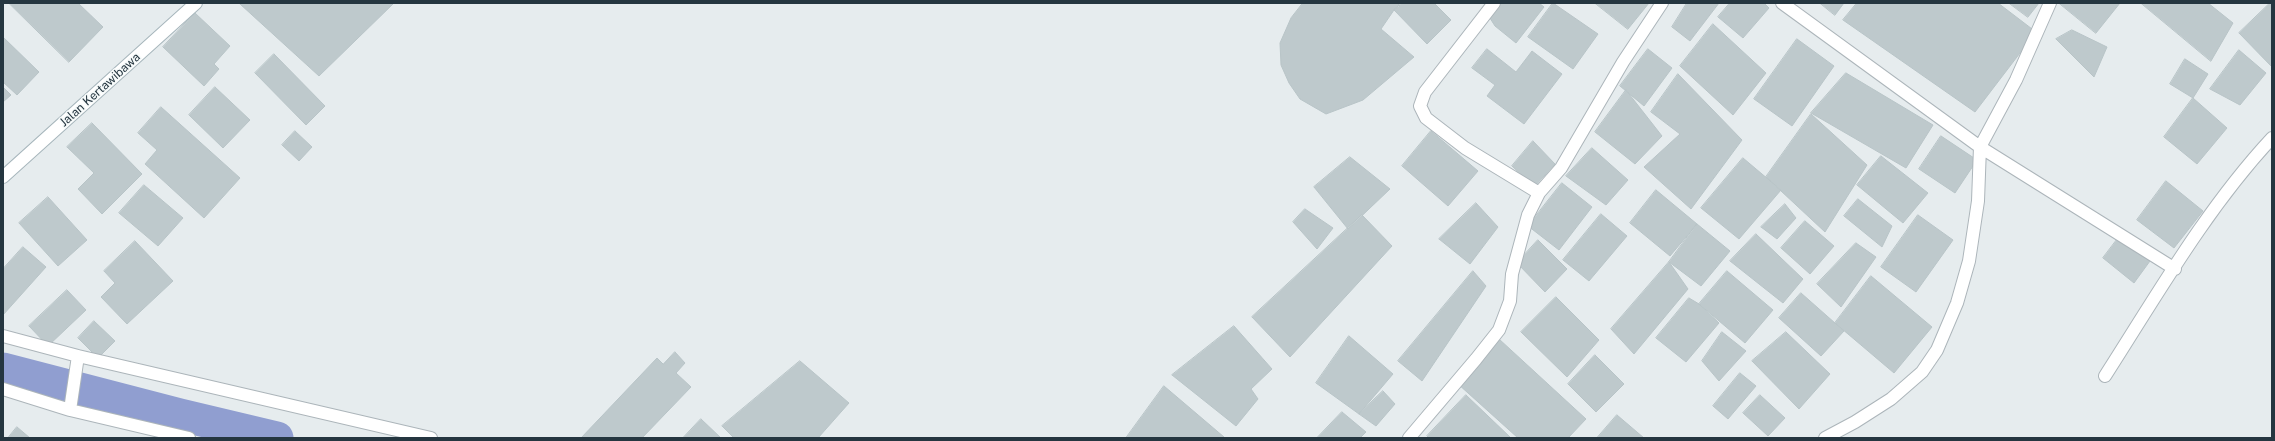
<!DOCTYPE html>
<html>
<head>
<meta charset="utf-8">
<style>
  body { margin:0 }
  #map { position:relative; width:2275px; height:441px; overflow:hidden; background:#e6ecee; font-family:"Public Sans",sans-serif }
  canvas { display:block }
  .frame { position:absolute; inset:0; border:4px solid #253640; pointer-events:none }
</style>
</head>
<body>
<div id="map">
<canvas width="2275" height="441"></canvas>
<div class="frame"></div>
</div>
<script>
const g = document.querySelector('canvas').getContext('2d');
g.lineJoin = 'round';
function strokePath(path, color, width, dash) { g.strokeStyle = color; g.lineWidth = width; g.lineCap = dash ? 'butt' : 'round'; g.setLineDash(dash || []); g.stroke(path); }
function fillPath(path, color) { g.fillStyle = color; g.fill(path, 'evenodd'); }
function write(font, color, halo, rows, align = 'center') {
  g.font = font + ' "Public Sans",sans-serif'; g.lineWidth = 3; g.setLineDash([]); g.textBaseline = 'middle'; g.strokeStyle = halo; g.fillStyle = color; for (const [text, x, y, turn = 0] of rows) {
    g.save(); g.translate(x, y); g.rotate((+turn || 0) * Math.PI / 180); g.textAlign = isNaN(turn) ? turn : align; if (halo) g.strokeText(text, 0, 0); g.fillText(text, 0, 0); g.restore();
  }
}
strokePath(new Path2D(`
  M 3,369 L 180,415 L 277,438`), '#909ed0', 33);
const building = new Path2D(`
  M 9,3 L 78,3 L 103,27 L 69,62 Z
  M 241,3 L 394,3 L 319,76 L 240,4 Z
  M 1303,3 L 1397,3 L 1400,6 L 1394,10 L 1381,29 L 1414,57 L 1363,100 L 1326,114 L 1300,99 L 1289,83 L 1281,65 L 1280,43 L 1291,18 Z
  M 1402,3 L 1434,3 L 1451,20 L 1427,44 L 1394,10 Z
  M 1500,3 L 1539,3 L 1544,7 L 1516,43 L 1495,26 L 1488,15 Z
  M 1553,3 L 1598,34 L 1573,69 L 1528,37 Z
  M 1595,3 L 1649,3 L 1628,29 Z
  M 1687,3 L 1719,3 L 1690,41 L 1672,27 Z
  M 1730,3 L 1764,3 L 1769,8 L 1743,38 L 1718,17 Z
  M 1820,3 L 1844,3 L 1835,15 Z
  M 1857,3 L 1998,3 L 2036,32 L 1975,112 L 1843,20 Z
  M 2009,3 L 2039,3 L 2028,17 Z
  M 2059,3 L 2120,3 L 2096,33 Z
  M 2141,3 L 2208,3 L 2233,23 L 2211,61 Z
  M 2270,3 L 2272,3 L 2272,67 L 2239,33 Z
  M 195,13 L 230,46 L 214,64 L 219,69 L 204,86 L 163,47 Z
  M 1713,24 L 1766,73 L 1733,115 L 1680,66 Z
  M 2072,30 L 2107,47 L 2094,77 L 2056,39 Z
  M 3,37 L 39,72 L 17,95 L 3,82 Z
  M 1797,39 L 1834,66 L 1792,126 L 1754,99 Z
  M 1487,49 L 1516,72 L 1532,51 L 1562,74 L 1524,124 L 1487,96 L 1495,85 L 1472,68 Z
  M 1648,49 L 1672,68 L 1644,106 L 1620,86 Z
  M 2239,50 L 2266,73 L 2240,105 L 2210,89 Z
  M 274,54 L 325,106 L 306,125 L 255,73 Z
  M 2185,59 L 2208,74 L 2193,98 L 2170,84 Z
  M 1846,73 L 1933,125 L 1906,168 L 1811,113 Z
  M 1678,74 L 1742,140 L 1691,209 L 1644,167 L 1680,134 L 1651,112 Z
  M 3,87 L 11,95 L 3,102 Z
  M 215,87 L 250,120 L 223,148 L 189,115 Z
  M 1626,90 L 1662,136 L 1635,164 L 1595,132 Z
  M 2193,98 L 2227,128 L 2197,164 L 2164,137 Z
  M 161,107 L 240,178 L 204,218 L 145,164 L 157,150 L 138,133 Z
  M 1811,114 L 1867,165 L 1825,232 L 1766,177 Z
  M 92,123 L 142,174 L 102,214 L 78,189 L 94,173 L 67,147 Z
  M 295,131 L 312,147 L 299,161 L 282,145 Z
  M 1431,131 L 1478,171 L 1448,206 L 1402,166 Z
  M 1941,136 L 1977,160 L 1955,193 L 1919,169 Z
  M 1533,141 L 1555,164 L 1534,187 L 1512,166 Z
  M 1592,148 L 1628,180 L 1606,205 L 1566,176 Z
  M 1881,156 L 1928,193 L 1903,223 L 1857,185 Z
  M 1350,157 L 1390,189 L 1348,229 L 1314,187 Z
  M 1743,158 L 1781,190 L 1739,239 L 1701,208 Z
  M 2166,181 L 2203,211 L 2174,248 L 2137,220 Z
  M 1562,183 L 1592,207 L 1559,250 L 1528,226 Z
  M 144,185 L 183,218 L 158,246 L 119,213 Z
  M 1656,190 L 1697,224 L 1670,256 L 1630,223 Z
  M 48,197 L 87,240 L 58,266 L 19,223 Z
  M 1858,199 L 1892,226 L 1882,247 L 1844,216 Z
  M 1476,203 L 1498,227 L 1470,264 L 1439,239 Z
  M 1785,204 L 1796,218 L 1777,239 L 1761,227 Z
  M 1305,209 L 1333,228 L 1317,249 L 1293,222 Z
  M 1601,214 L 1627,236 L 1589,281 L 1563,260 Z
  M 1362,215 L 1392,246 L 1290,357 L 1252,317 Z
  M 1918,215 L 1953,240 L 1916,292 L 1881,267 Z
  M 1805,221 L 1834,246 L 1810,274 L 1781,248 Z
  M 1697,224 L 1730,251 L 1701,286 L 1669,262 Z
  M 1756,234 L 1803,279 L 1783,303 L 1730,261 Z
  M 2119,237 L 2150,261 L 2134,283 L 2103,258 Z
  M 1538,240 L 1567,269 L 1545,292 L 1517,263 Z
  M 135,241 L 173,281 L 127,324 L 101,297 L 115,283 L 104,271 Z
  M 1856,243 L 1876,257 L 1841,307 L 1817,284 Z
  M 23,247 L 46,267 L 3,315 L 3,269 Z
  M 1669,262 L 1688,289 L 1634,354 L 1611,329 Z
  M 1473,271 L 1486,286 L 1422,381 L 1398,361 Z
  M 1727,271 L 1773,310 L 1745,343 L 1699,304 Z
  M 1871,276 L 1932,327 L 1894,373 L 1835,323 Z
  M 67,290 L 86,310 L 48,346 L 29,326 Z
  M 1801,293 L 1844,331 L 1821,356 L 1779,318 Z
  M 1556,297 L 1599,340 L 1567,377 L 1521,332 Z
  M 1689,298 L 1699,304 L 1719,323 L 1686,362 L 1656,338 Z
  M 94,321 L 115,341 L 98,358 L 78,338 Z
  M 1234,326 L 1272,369 L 1251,389 L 1258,399 L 1236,426 L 1172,375 Z
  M 1722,332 L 1746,351 L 1719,381 L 1702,361 Z
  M 1786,332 L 1830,374 L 1799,409 L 1752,361 Z
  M 1349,336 L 1393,374 L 1359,414 L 1316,383 Z
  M 1499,339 L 1586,419 L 1568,438 L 1518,438 L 1458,384 Z
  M 675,352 L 685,363 L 676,373 L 691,387 L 642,438 L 581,438 L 657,358 L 663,364 Z
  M 1595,355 L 1624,384 L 1596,412 L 1568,384 Z
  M 800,361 L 849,403 L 818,438 L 734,438 L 722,426 Z
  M 1740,373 L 1756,386 L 1728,419 L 1713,406 Z
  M 1164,386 L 1224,437 L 1224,438 L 1126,438 Z
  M 1383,391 L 1395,404 L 1376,426 L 1359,414 Z
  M 1466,395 L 1510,437 L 1509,438 L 1429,438 L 1427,436 Z
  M 1760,395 L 1785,418 L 1768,436 L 1743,413 Z
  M 1342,412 L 1366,432 L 1360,438 L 1317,438 Z
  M 1617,415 L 1644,438 L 1597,438 Z
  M 701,419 L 721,438 L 683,438 Z
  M 17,427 L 30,438 L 8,438 Z`);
fillPath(building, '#bec9cc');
strokePath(building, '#b8c4c7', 1);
const street = new Path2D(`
  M 1494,3 L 1425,92 L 1420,106 L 1426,118 L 1465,148 L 1539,193
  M 1782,3 L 1980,147 L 2175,269
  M 3,336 L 78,356 L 431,438
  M 2105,376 C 2157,295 2206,209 2272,138
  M 3,389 L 70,410 L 189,438
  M 70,410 L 78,356
  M 1409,438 L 1476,359 L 1499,330 L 1510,301 L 1512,274 L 1528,215 L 1539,193 L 1561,168 L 1623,62 L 1662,3
  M 1825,438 L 1855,422 L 1891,399 L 1922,372 L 1937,350 L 1957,303 L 1969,261 L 1978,201 L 1980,147 L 2016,80 L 2050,3`);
const secondary = new Path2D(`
  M 3,177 L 196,3`);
strokePath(street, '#acb5ba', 14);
strokePath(secondary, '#a7b6bc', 14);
strokePath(street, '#fff', 12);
strokePath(secondary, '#fff', 12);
write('12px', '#253640', '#f6fafa', [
  ["Jalan Kertawibawa",100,90,-42]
]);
</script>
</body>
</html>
